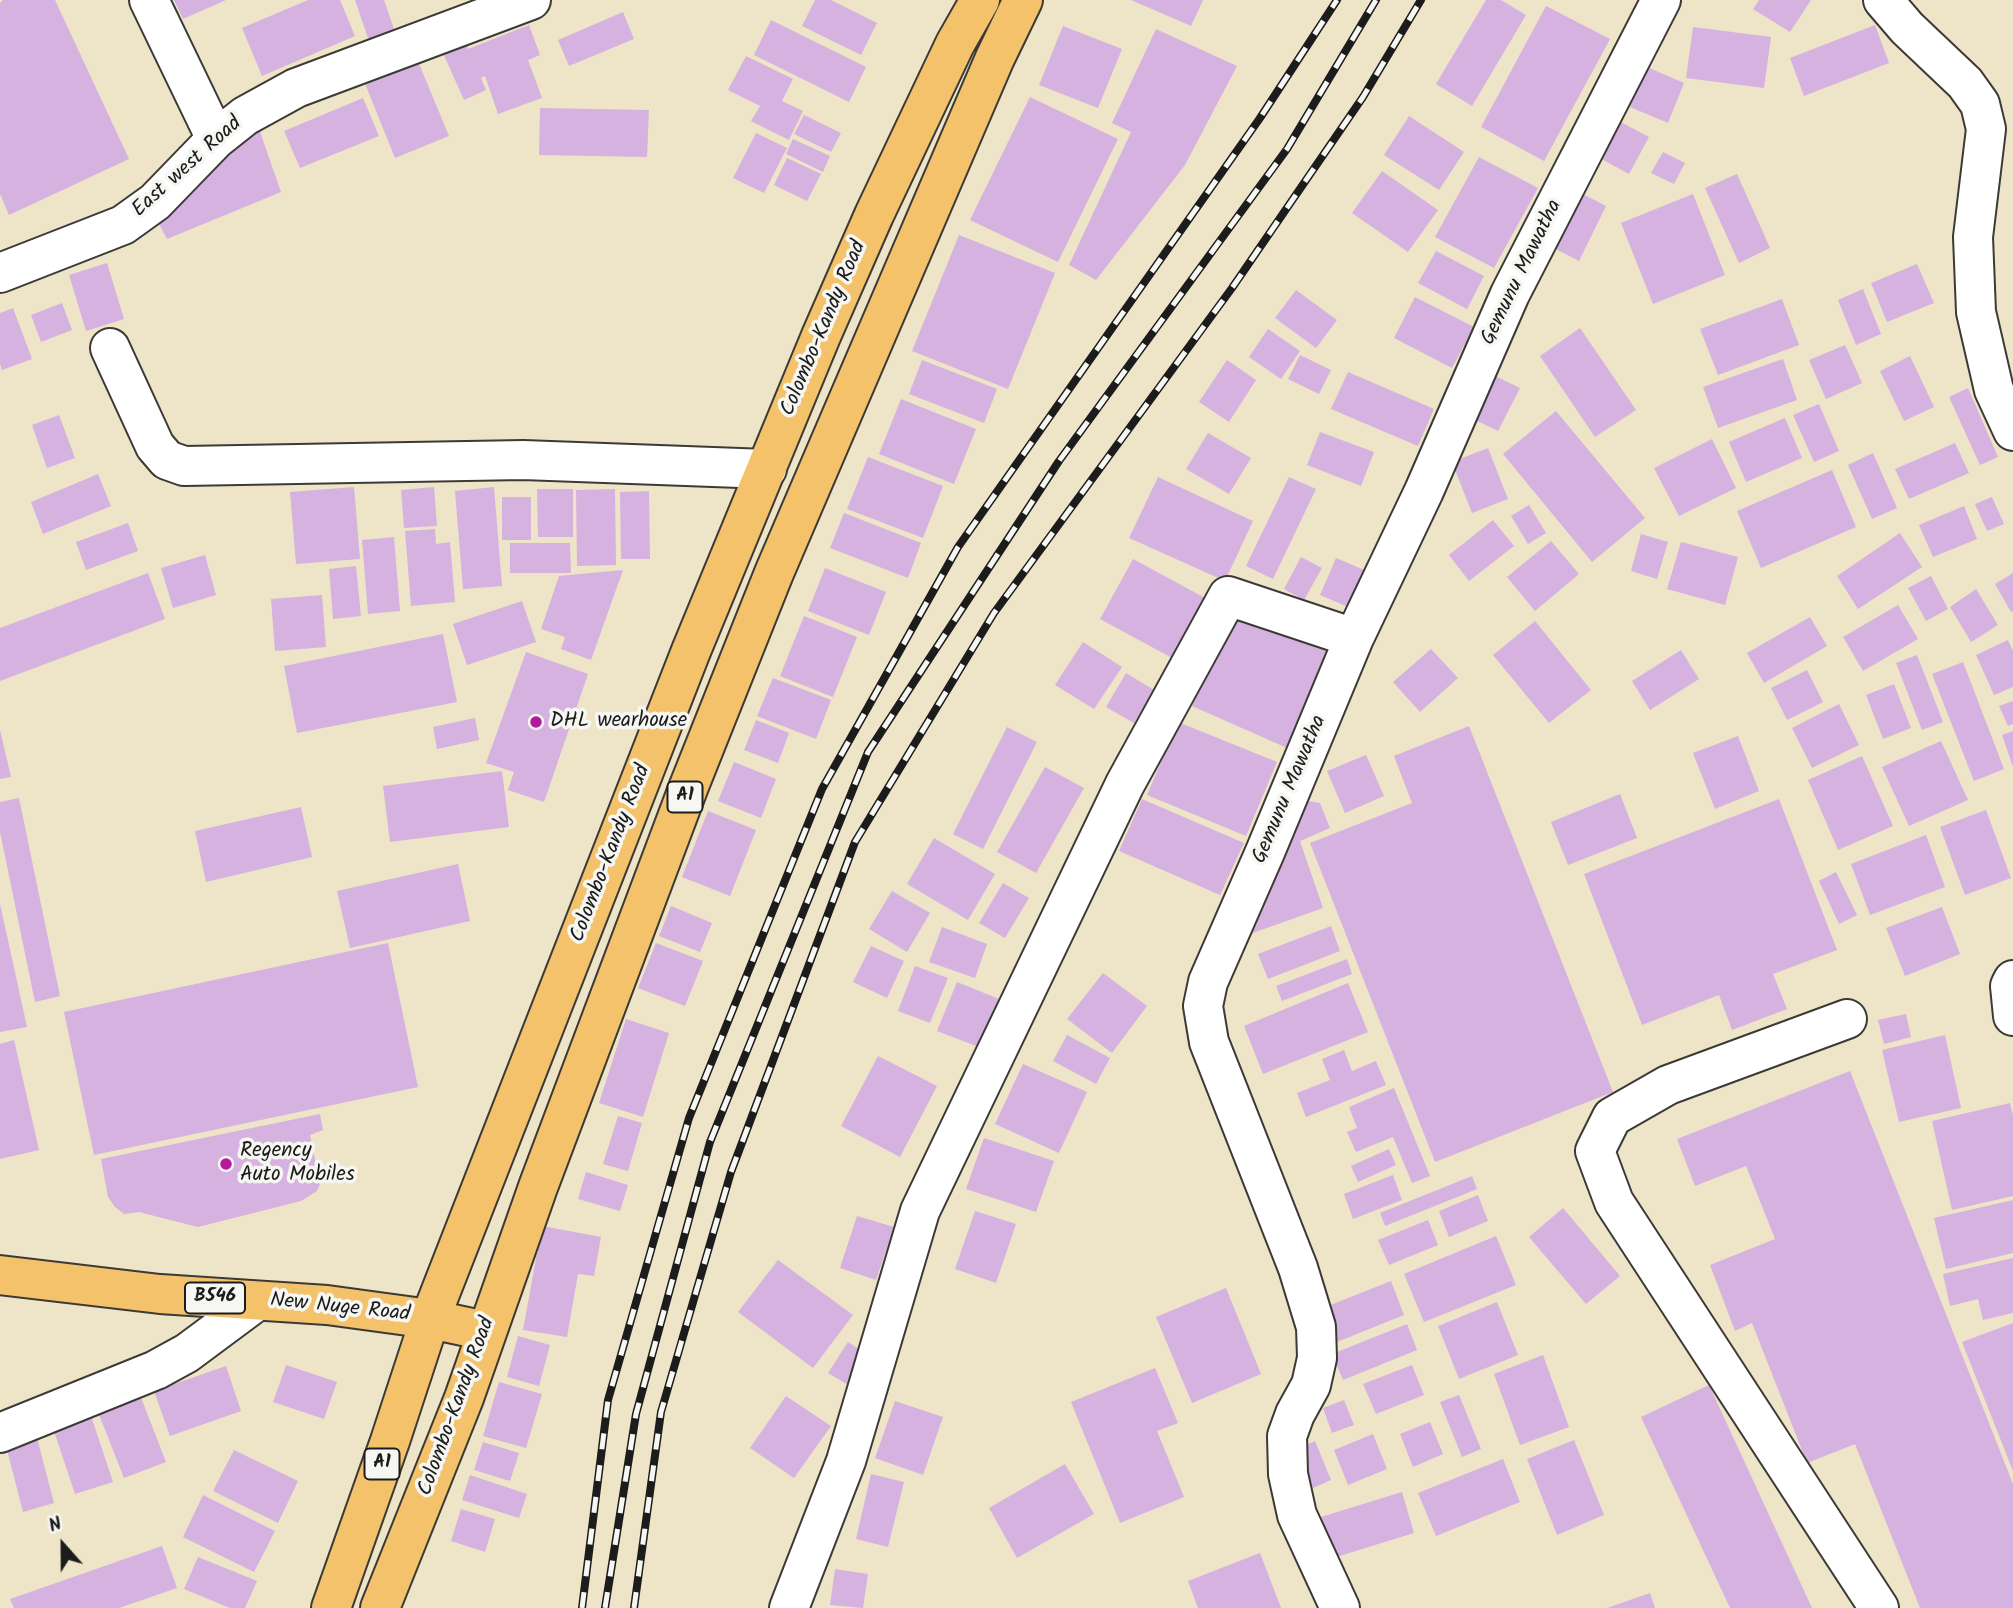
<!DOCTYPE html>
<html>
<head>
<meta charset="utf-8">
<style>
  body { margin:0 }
  #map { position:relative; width:2013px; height:1608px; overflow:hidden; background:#eee4c8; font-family:Kalam,sans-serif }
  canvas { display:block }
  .north { position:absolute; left:28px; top:1510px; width:70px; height:70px; -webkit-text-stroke:5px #f6f6f2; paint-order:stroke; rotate:339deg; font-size:19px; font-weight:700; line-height:28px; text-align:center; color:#1c1c1c }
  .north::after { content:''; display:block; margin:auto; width:24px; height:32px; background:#1c1c1c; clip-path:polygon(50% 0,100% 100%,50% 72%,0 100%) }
</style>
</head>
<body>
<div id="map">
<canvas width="2013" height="1608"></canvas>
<div class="north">N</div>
</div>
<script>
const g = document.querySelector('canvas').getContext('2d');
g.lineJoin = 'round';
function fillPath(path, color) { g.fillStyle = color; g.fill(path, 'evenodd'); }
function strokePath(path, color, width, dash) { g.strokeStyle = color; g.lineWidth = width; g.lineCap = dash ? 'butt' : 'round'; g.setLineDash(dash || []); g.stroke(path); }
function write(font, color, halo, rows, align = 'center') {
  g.font = font + ' Kalam,sans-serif'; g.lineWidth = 7; g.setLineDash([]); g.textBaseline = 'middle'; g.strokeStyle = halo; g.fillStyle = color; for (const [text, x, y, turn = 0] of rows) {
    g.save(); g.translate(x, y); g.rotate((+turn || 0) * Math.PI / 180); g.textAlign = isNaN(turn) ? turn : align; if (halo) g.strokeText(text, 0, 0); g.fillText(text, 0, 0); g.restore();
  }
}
fillPath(new Path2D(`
  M 3,0 L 55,0 L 129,159 L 9,215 L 0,194 L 0,3 Z
  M 174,0 L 226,0 L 183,19 Z
  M 308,0 L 340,0 L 355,36 L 262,76 L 242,28 Z
  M 355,0 L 384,0 L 395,32 L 369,41 Z
  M 815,0 L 831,0 L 877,23 L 861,55 L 802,26 Z
  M 1131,0 L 1203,0 L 1191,26 Z
  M 1486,0 L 1501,0 L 1526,15 L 1472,106 L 1436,84 Z
  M 1759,0 L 1811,0 L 1790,32 L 1753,9 Z
  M 1546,6 L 1610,39 L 1544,161 L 1481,127 Z
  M 623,12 L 634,39 L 569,66 L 558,40 Z
  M 771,20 L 866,67 L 849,102 L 754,55 Z
  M 529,25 L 540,55 L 528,60 L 542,98 L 498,114 L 485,76 L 481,78 L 486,90 L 464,100 L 439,44 L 461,34 L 468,49 Z
  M 1875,25 L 1889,63 L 1804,96 L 1790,58 Z
  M 1063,26 L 1122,49 L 1098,108 L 1039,85 Z
  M 1693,27 L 1771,37 L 1764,88 L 1686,78 Z
  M 1156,29 L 1237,66 L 1185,165 L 1096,280 L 1069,265 L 1131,132 L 1112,123 Z
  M 415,54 L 449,136 L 395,158 L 362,76 Z
  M 746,56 L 793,79 L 782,101 L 803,111 L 789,140 L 751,121 L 760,106 L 728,90 Z
  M 1647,67 L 1684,83 L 1668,123 L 1630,107 Z
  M 1030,97 L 1118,139 L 1058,262 L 970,220 Z
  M 363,98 L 379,136 L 300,168 L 284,131 Z
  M 540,108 L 649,110 L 647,157 L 539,155 Z
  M 804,115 L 841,133 L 831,152 L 794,134 Z
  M 1409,116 L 1464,152 L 1439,190 L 1384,155 Z
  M 1615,119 L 1649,137 L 1629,174 L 1596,156 Z
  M 258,126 L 281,192 L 167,239 L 158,222 L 230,137 Z
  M 756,133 L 787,148 L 764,193 L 733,178 Z
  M 793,139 L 830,156 L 823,172 L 786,154 Z
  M 1663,152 L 1685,163 L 1674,184 L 1651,173 Z
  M 1479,157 L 1538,188 L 1494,268 L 1435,237 Z
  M 787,158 L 821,174 L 807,201 L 774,185 Z
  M 1382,171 L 1438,210 L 1408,252 L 1352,213 Z
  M 1737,174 L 1770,248 L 1739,263 L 1705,188 Z
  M 1575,190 L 1606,206 L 1579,261 L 1548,245 Z
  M 1693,194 L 1725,275 L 1653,304 L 1621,223 Z
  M 959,235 L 1055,273 L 1008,389 L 912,351 Z
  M 1436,251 L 1484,276 L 1467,309 L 1418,283 Z
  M 107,263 L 124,319 L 86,331 L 69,275 Z
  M 1917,264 L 1934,303 L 1887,322 L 1871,283 Z
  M 1863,289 L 1881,334 L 1856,345 L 1838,300 Z
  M 1296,290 L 1337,320 L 1316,348 L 1275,318 Z
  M 1415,297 L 1474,327 L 1452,368 L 1394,338 Z
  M 1782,299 L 1799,345 L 1718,375 L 1700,329 Z
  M 62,303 L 72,330 L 41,342 L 31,315 Z
  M 13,308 L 32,359 L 2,370 L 0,364 L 0,313 Z
  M 1580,328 L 1636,410 L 1595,437 L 1540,356 Z
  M 1268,329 L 1300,351 L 1281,379 L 1249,357 Z
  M 1845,345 L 1862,383 L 1826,399 L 1809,360 Z
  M 1300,355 L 1331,370 L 1319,394 L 1288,379 Z
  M 1910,356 L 1934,407 L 1904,421 L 1880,371 Z
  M 1783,359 L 1797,400 L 1718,428 L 1703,387 Z
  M 922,360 L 997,389 L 984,423 L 909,394 Z
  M 1227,360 L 1256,380 L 1229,422 L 1199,402 Z
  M 1348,372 L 1434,409 L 1418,446 L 1331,409 Z
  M 1491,374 L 1520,388 L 1498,431 L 1469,417 Z
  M 1968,388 L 1998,457 L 1980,465 L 1949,397 Z
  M 901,399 L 976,429 L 954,484 L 879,454 Z
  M 1819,404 L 1839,451 L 1814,462 L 1793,415 Z
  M 1556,411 L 1645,518 L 1592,562 L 1503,454 Z
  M 59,415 L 75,458 L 47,468 L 32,425 Z
  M 1785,418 L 1802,458 L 1746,482 L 1729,442 Z
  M 1320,432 L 1374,452 L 1361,486 L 1307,465 Z
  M 1208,433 L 1251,458 L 1229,494 L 1186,469 Z
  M 1712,439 L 1736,488 L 1679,516 L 1654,468 Z
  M 1955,443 L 1969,473 L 1909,499 L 1895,469 Z
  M 1488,448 L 1508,499 L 1472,513 L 1452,462 Z
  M 1873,453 L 1897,508 L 1872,519 L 1848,465 Z
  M 868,457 L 943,486 L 923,538 L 847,509 Z
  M 1832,470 L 1856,527 L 1761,568 L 1737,511 Z
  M 98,474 L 111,506 L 43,534 L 31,502 Z
  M 1158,477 L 1253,521 L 1225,581 L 1129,538 Z
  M 1289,477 L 1316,489 L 1273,579 L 1246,566 Z
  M 354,487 L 360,559 L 296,564 L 290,492 Z
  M 434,487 L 437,526 L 404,528 L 401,490 Z
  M 494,487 L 502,586 L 463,589 L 455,491 Z
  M 537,489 L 573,489 L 573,537 L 538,537 Z
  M 615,489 L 616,565 L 577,566 L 576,490 Z
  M 649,491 L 650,559 L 621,559 L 620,492 Z
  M 502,497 L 531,497 L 531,540 L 502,540 Z
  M 1992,497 L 2004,524 L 1987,531 L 1975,504 Z
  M 1529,505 L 1546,533 L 1528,544 L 1511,516 Z
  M 1964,506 L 1977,539 L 1933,557 L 1919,525 Z
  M 844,513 L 921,543 L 908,578 L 830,548 Z
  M 1493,520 L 1514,546 L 1469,581 L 1449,555 Z
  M 128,523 L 138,551 L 86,570 L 76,542 Z
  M 435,529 L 436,544 L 450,542 L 455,602 L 411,606 L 405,531 Z
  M 1900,533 L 1922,567 L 1858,609 L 1837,576 Z
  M 1641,534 L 1668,542 L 1657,579 L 1631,571 Z
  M 394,537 L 400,611 L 368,614 L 362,540 Z
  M 1551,541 L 1579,574 L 1535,611 L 1507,577 Z
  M 1681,542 L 1738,557 L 1725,605 L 1667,589 Z
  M 510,543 L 570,543 L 571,573 L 510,573 Z
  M 205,555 L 216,595 L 173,608 L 161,568 Z
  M 1301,557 L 1322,568 L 1304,600 L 1284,589 Z
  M 1336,558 L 1369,572 L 1353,609 L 1320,595 Z
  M 1133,559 L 1207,599 L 1174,659 L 1100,619 Z
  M 356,566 L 361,616 L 333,619 L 329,569 Z
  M 825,568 L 886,592 L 869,635 L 808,611 Z
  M 623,570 L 591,660 L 561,649 L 565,637 L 541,629 L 559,576 Z
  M 148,573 L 165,619 L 0,681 L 0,628 Z
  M 2013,573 L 2013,611 L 2011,612 L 1995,584 Z
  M 1931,576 L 1948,609 L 1926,621 L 1908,588 Z
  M 1976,589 L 1998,625 L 1971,642 L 1950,607 Z
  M 322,595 L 326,647 L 275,651 L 271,599 Z
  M 522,601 L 536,642 L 467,665 L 453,624 Z
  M 1898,605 L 1918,639 L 1863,671 L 1843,637 Z
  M 1234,611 L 1337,656 L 1294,751 L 1192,706 Z
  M 804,616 L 857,637 L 833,697 L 780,676 Z
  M 1810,617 L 1827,646 L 1764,683 L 1747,653 Z
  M 1535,621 L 1591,690 L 1549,723 L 1493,655 Z
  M 443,634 L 457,702 L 297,733 L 284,666 Z
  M 2008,640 L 2013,651 L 2013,687 L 1994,695 L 1976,655 Z
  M 1083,642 L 1122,667 L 1094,709 L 1055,685 Z
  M 1431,649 L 1458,678 L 1420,712 L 1393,682 Z
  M 1681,650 L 1699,679 L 1650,710 L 1632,681 Z
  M 526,652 L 588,674 L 544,802 L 508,790 L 514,772 L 486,763 Z
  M 1917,655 L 1943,722 L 1922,730 L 1896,663 Z
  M 1963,662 L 2004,769 L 1974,781 L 1932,674 Z
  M 1807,670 L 1823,702 L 1787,720 L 1771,688 Z
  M 1126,673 L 1154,690 L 1134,723 L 1106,707 Z
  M 773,678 L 831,700 L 816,739 L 757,716 Z
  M 1894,684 L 1911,728 L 1883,739 L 1866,695 Z
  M 2013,701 L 2013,724 L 2008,726 L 1999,706 Z
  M 1839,704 L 1859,745 L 1812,768 L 1792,728 Z
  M 475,718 L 479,740 L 437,749 L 433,727 Z
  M 756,720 L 789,733 L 778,763 L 744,750 Z
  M 1178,722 L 1277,762 L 1246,836 L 1147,795 Z
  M 1469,726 L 1613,1092 L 1435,1162 L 1310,843 L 1412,803 L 1394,756 Z
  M 1007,727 L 1037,742 L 983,849 L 953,834 Z
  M 0,730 L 11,777 L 0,779 Z
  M 2013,731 L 2013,767 L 2002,735 Z
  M 1738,736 L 1759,791 L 1715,809 L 1693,753 Z
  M 1941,741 L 1968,800 L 1909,826 L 1882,767 Z
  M 1366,755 L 1384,796 L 1345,813 L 1327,771 Z
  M 1862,756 L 1893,826 L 1838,850 L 1808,780 Z
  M 734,762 L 776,779 L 761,818 L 718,801 Z
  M 1045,767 L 1084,788 L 1036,873 L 997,852 Z
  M 502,771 L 509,827 L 390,842 L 383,786 Z
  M 1620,794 L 1637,838 L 1568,865 L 1551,822 Z
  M 19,798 L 60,996 L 35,1002 L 0,832 L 0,802 Z
  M 1142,799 L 1244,843 L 1220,895 L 1119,851 Z
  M 1779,799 L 1837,950 L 1773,974 L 1787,1009 L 1732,1030 L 1719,995 L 1642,1025 L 1584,874 Z
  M 1303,800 L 1320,803 L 1330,828 L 1300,841 L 1323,908 L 1250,934 Z
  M 301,807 L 312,857 L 206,882 L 195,831 Z
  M 1986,810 L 2011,878 L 1965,895 L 1940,827 Z
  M 708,811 L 756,830 L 730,896 L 682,877 Z
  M 1926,835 L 1945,887 L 1870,915 L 1851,864 Z
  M 934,838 L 995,874 L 968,920 L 907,884 Z
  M 458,864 L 470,921 L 350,948 L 337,891 Z
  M 1836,872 L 1857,915 L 1839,924 L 1819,881 Z
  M 1003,883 L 1029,898 L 1005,938 L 979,923 Z
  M 892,891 L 930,913 L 907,952 L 869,929 Z
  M 0,904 L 27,1027 L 0,1032 Z
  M 671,906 L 712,923 L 700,952 L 659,936 Z
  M 1942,907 L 1960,954 L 1905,976 L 1886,928 Z
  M 1331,926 L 1340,951 L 1268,979 L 1258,954 Z
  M 942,927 L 987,944 L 975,978 L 929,962 Z
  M 388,943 L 418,1087 L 94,1155 L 64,1012 Z
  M 656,943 L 703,961 L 685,1006 L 638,988 Z
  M 871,946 L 904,961 L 887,998 L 853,982 Z
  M 1347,959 L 1352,974 L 1282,1001 L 1276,986 Z
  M 915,966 L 948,978 L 930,1023 L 898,1011 Z
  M 1103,973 L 1147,1006 L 1112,1053 L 1067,1019 Z
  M 957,982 L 1004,1001 L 984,1049 L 937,1031 Z
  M 1348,983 L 1368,1032 L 1263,1074 L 1244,1026 Z
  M 1906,1014 L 1911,1037 L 1884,1044 L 1878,1020 Z
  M 626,1019 L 669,1033 L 643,1117 L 599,1103 Z
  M 1067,1035 L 1110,1058 L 1096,1084 L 1053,1061 Z
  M 1945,1035 L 1961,1108 L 1899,1122 L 1882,1050 Z
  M 14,1040 L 39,1150 L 0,1159 L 0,1044 Z
  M 1344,1050 L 1352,1071 L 1376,1061 L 1386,1085 L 1306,1117 L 1297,1093 L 1330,1080 L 1322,1059 Z
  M 878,1056 L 937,1086 L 900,1157 L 841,1126 Z
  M 1023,1064 L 1087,1092 L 1059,1153 L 995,1124 Z
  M 1850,1071 L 2013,1484 L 2013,1608 L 1920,1608 L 1855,1444 L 1807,1463 L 1752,1323 L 1735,1331 L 1710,1265 L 1775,1239 L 1746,1166 L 1695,1186 L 1677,1139 Z
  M 1394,1088 L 1430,1176 L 1412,1183 L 1393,1137 L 1356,1152 L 1347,1132 L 1357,1128 L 1349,1107 Z
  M 2010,1103 L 2013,1116 L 2013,1196 L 1952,1210 L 1932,1121 Z
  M 320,1114 L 323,1130 L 310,1135 L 320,1184 L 317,1191 L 301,1201 L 198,1227 L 139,1212 L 124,1214 L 115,1207 L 108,1197 L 101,1159 Z
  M 618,1116 L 642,1123 L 628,1171 L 603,1164 Z
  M 984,1138 L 1054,1161 L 1036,1212 L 966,1189 Z
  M 1389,1149 L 1396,1165 L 1358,1182 L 1351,1166 Z
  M 586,1172 L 628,1185 L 620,1211 L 578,1199 Z
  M 1393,1175 L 1402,1200 L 1353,1219 L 1344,1194 Z
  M 1472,1176 L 1477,1189 L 1385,1226 L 1380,1213 Z
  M 1478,1195 L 1488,1221 L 1449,1237 L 1439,1211 Z
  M 2013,1200 L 2013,1253 L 1946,1269 L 1934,1218 Z
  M 1563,1208 L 1620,1276 L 1586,1304 L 1529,1237 Z
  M 975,1211 L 1016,1224 L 996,1283 L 955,1269 Z
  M 857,1216 L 894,1227 L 876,1280 L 840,1268 Z
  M 1428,1220 L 1438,1245 L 1389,1265 L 1378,1240 Z
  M 542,1226 L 601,1237 L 594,1276 L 578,1274 L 567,1337 L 523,1330 Z
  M 1496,1236 L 1516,1285 L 1424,1322 L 1404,1274 Z
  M 2013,1258 L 2013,1313 L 1983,1320 L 1978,1299 L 1950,1306 L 1943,1274 Z
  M 778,1260 L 853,1315 L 813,1368 L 738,1312 Z
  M 1391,1281 L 1404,1315 L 1332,1344 L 1318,1310 Z
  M 1226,1288 L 1261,1374 L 1192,1403 L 1156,1317 Z
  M 1497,1302 L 1518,1355 L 1459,1379 L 1438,1326 Z
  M 2013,1323 L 2013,1471 L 1962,1342 Z
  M 1407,1324 L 1417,1350 L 1343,1380 L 1332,1354 Z
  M 518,1336 L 550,1345 L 539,1386 L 507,1377 Z
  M 848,1342 L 874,1359 L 855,1389 L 828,1373 Z
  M 1543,1355 L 1569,1427 L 1520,1445 L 1494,1374 Z
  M 286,1365 L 337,1382 L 324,1419 L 273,1402 Z
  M 1412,1365 L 1424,1395 L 1376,1414 L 1363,1384 Z
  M 226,1366 L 241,1411 L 170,1436 L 154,1391 Z
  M 1155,1368 L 1178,1423 L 1157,1431 L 1184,1497 L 1120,1523 L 1071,1402 Z
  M 499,1382 L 542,1394 L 526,1448 L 483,1436 Z
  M 1709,1385 L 1812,1608 L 1730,1608 L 1641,1417 Z
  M 140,1395 L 166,1462 L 124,1478 L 98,1412 Z
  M 1459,1395 L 1481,1449 L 1462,1457 L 1440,1402 Z
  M 786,1396 L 831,1426 L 794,1478 L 750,1448 Z
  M 1344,1400 L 1354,1425 L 1332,1433 L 1323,1408 Z
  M 895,1401 L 943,1417 L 923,1475 L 875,1458 Z
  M 91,1416 L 113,1482 L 75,1494 L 53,1428 Z
  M 1430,1422 L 1443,1454 L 1413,1467 L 1400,1434 Z
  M 1373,1434 L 1387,1469 L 1348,1485 L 1334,1450 Z
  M 37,1438 L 54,1503 L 23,1512 L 6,1446 Z
  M 1574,1440 L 1604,1515 L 1557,1535 L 1527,1459 Z
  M 1315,1441 L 1331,1480 L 1313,1488 L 1297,1449 Z
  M 483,1442 L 519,1453 L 510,1481 L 474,1470 Z
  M 234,1450 L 298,1481 L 278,1523 L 213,1491 Z
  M 1503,1459 L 1520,1502 L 1436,1536 L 1418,1493 Z
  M 1065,1464 L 1094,1514 L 1017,1558 L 989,1508 Z
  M 871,1474 L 904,1482 L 888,1547 L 856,1539 Z
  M 470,1475 L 527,1494 L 519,1518 L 462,1500 Z
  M 1402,1492 L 1414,1533 L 1333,1558 L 1321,1517 Z
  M 203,1495 L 275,1531 L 254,1572 L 183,1537 Z
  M 461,1509 L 495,1519 L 485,1552 L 451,1541 Z
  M 162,1546 L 177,1588 L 119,1608 L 14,1608 L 10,1599 Z
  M 1260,1553 L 1281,1608 L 1198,1608 L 1188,1581 Z
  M 198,1557 L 257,1581 L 245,1608 L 230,1608 L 184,1589 Z
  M 835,1569 L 868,1574 L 863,1608 L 830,1605 Z
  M 1650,1593 L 1655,1608 L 1607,1608 Z`), '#d5b2e0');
const minor = new Path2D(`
  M 149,0 L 216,139
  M 1883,0 L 1907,28 L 1965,83 L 1980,104 L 1986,129 L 1973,237 L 1976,312 L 1994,390 L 2013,431
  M 0,273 L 123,225 L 155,202 L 216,139 L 245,116 L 296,88 L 531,0
  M 110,348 L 155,446 L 167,460 L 184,466 L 523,460 L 767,469
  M 2013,980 L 2010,986 L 2013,1016
  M 1847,1019 L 1668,1085 L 1612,1117 L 1595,1151 L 1614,1202 L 1879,1608
  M 0,1433 L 156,1370 L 187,1353 L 257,1301
  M 789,1608 L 846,1461 L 920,1211 L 1125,784 L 1228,596 L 1354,638
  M 1340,1608 L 1297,1515 L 1288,1474 L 1287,1436 L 1295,1414 L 1311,1385 L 1317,1358 L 1316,1327 L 1298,1268 L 1209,1042 L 1203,1006 L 1208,982 L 1265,852 L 1354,638 L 1424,491 L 1510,294 L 1661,0`);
const major = new Path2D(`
  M 0,1275 L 160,1294 L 327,1305 L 430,1319 L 486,1331`);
const highway = new Path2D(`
  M 331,1608 L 390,1441 L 430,1319 L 691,651 L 821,336 L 874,215 L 955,44 L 980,0
  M 380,1608 L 464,1398 L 538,1187 L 689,786 L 774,573 L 995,58 L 1023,0`);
strokePath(minor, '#3c3a36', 42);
strokePath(major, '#3c3a36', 42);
strokePath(highway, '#3c3a36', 42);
strokePath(minor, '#fff', 38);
strokePath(major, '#f3c26a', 38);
strokePath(highway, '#f3c26a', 38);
const rail = new Path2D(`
  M 582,1608 L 608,1400 L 689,1118 L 822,789 L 958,547 L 1260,118 L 1337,0
  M 605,1608 L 636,1414 L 710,1142 L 868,752 L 1059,461 L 1287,149 L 1376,0
  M 634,1608 L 661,1412 L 731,1172 L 855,842 L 994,613 L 1232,288 L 1363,97 L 1421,0`);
strokePath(rail, '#1c1c1c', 8);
strokePath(rail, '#f6f6f2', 5, [16]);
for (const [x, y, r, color] of [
  [536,722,7,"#b5179e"],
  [226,1164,7,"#b5179e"]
]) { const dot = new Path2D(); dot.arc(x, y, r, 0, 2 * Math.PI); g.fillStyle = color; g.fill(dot); strokePath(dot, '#f6f6f2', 2.5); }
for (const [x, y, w] of [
  [685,797,35],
  [215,1298,60],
  [382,1464,35]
]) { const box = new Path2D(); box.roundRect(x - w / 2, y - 15.5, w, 31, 5); g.fillStyle = '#f6f6f2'; g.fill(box); strokePath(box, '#1c1c1c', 2); }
write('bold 19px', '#1c1c1c', null, [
  ["A1",685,797],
  ["B546",215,1298],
  ["A1",382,1464]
]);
write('21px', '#1c1c1c', '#f6f6f2', [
  ["East west Road",188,168,-42],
  ["Gemunu Mawatha",1523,273,-64],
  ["Colombo-Kandy Road",825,329,-67],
  ["Gemunu Mawatha",1291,790,-67],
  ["Colombo-Kandy Road",612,854,-69],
  ["New Nuge Road",340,1309,6],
  ["Colombo-Kandy Road",458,1407,-70]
]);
write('21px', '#1c1c1c', '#f6f6f2', [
  ["DHL wearhouse",550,722],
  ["Regency",240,1152],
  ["Auto Mobiles",240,1176]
], 'left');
</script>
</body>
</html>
